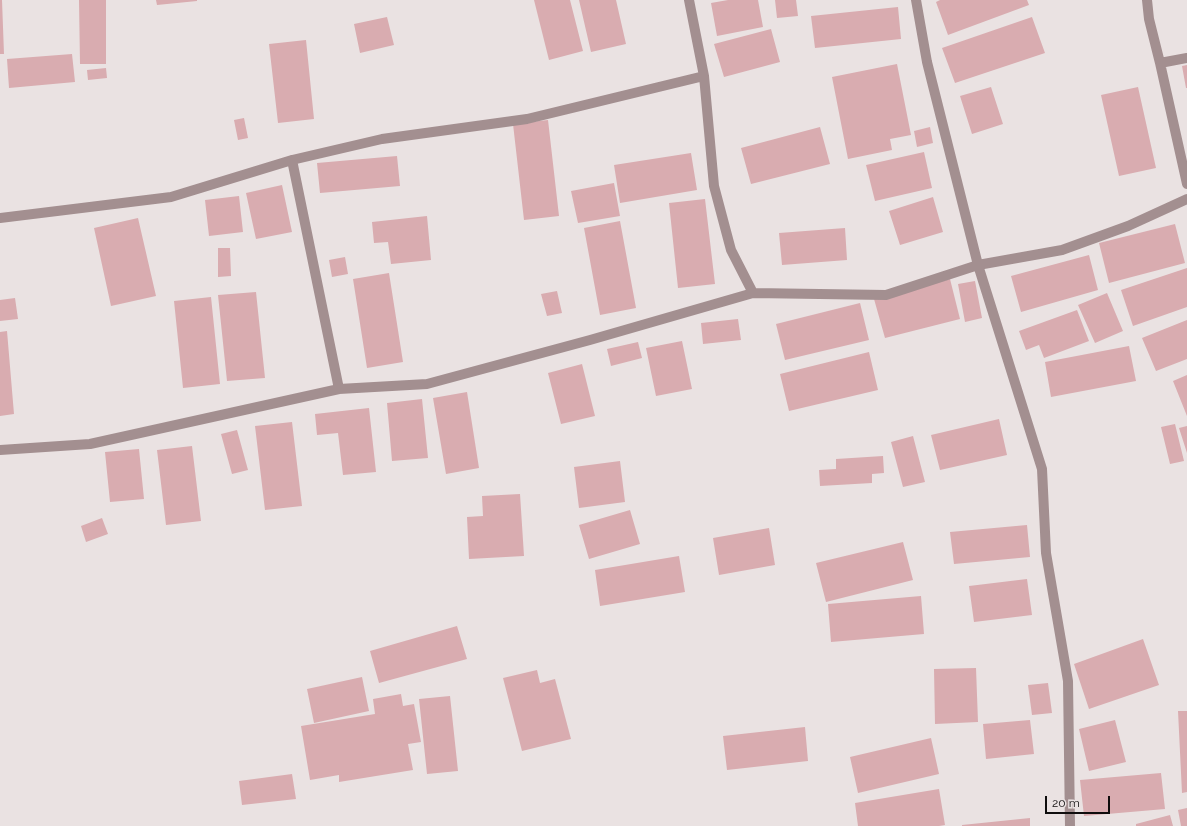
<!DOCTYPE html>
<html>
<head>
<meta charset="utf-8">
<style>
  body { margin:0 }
  #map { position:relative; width:1187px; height:826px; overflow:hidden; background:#eae2e2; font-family:Raleway,sans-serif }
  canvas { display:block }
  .scale { position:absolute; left:1045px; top:796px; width:65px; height:18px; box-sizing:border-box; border:2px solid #0f0d0d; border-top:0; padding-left:5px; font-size:12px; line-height:14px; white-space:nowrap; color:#0f0d0d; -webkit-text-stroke:3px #eae2e2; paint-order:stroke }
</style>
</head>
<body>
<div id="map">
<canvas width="1187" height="826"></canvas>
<div class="scale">20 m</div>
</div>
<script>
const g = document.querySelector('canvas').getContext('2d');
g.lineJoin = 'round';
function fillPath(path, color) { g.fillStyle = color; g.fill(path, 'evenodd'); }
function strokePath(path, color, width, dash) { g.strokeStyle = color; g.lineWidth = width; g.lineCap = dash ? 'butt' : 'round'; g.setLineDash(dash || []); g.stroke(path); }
fillPath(new Path2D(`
  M 0,0 L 2,0 L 4,54 L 0,54 Z
  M 79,0 L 106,0 L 106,64 L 80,64 Z
  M 156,0 L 197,0 L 197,1 L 157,5 Z
  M 534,0 L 570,0 L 583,51 L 549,60 Z
  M 579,0 L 616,0 L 626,44 L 591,52 Z
  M 728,0 L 758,0 L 763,27 L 717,36 L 711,3 Z
  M 775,0 L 796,0 L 798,16 L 777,18 Z
  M 940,0 L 1027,0 L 1029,5 L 948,35 L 936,2 Z
  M 898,7 L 901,39 L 815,48 L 811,16 Z
  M 387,17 L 394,45 L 360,53 L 354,24 Z
  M 1032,17 L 1045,53 L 955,83 L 942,48 Z
  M 771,29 L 780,62 L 724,77 L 714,44 Z
  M 306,40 L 314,119 L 278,123 L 269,44 Z
  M 72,54 L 75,82 L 9,88 L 7,59 Z
  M 897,64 L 911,135 L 890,139 L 892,150 L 848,159 L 832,77 Z
  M 1187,65 L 1187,88 L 1186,88 L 1182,66 Z
  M 106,68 L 107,78 L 88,80 L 87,70 Z
  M 991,87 L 1003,124 L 972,134 L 960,96 Z
  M 1138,87 L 1156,168 L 1119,176 L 1101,95 Z
  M 244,118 L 248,138 L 238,140 L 234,120 Z
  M 548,120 L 559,216 L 524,220 L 513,124 Z
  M 820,127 L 830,164 L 751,184 L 741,148 Z
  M 930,127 L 933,143 L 917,147 L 914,131 Z
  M 924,152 L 932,188 L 875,201 L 866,165 Z
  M 691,153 L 697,190 L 620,203 L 614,165 Z
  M 397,156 L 400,186 L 320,193 L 317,163 Z
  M 614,183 L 620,216 L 578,223 L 571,191 Z
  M 282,185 L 292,232 L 256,239 L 246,193 Z
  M 239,196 L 243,232 L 209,236 L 205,200 Z
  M 933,197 L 943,232 L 900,245 L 889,211 Z
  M 705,199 L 715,284 L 678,288 L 669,203 Z
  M 427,216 L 431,260 L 391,264 L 388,242 L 374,243 L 372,222 Z
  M 138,218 L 156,296 L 111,306 L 94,228 Z
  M 620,221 L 636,308 L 600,315 L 584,228 Z
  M 1175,224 L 1185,263 L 1109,283 L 1099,243 Z
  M 845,228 L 847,260 L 782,265 L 779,233 Z
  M 218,248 L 230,248 L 231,276 L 218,277 Z
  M 1089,255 L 1098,290 L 1021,312 L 1011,276 Z
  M 345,257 L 348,274 L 332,277 L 329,260 Z
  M 1187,268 L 1187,307 L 1133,326 L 1121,290 Z
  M 389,273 L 403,362 L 367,368 L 353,279 Z
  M 950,279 L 960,319 L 885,338 L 874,299 Z
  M 975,281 L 982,318 L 965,322 L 958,284 Z
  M 557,291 L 562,313 L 547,316 L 541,294 Z
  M 256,292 L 265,378 L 227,381 L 218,295 Z
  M 1107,293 L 1123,331 L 1095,343 L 1078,305 Z
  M 211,297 L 220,384 L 183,388 L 174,301 Z
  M 15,298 L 18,319 L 0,321 L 0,300 Z
  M 860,303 L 869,340 L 785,360 L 776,324 Z
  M 1077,310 L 1089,341 L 1044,358 L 1039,345 L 1026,350 L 1019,331 Z
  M 738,319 L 741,340 L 703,344 L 701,323 Z
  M 1187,320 L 1187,359 L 1156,371 L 1142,338 Z
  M 7,331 L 14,414 L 0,416 L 0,332 Z
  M 682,341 L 692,389 L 656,396 L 646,348 Z
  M 638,342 L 642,358 L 611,366 L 607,349 Z
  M 1129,346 L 1136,381 L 1051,397 L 1045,362 Z
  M 869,352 L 878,390 L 789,411 L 780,374 Z
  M 582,364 L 595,416 L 561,424 L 548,373 Z
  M 1187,375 L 1187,416 L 1173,381 Z
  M 467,392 L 479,468 L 446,474 L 433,398 Z
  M 422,399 L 428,458 L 392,461 L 387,403 Z
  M 369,408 L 376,472 L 343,475 L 338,433 L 317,435 L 315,414 Z
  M 999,419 L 1007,455 L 940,470 L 931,435 Z
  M 292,422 L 302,506 L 265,510 L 255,426 Z
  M 1175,424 L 1184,461 L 1170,464 L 1161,427 Z
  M 1187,426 L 1187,453 L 1179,428 Z
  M 237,430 L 248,470 L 232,474 L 221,434 Z
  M 913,436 L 925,482 L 903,487 L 891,442 Z
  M 192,446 L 201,521 L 166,525 L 157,450 Z
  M 139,449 L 144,499 L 110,502 L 105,452 Z
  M 883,456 L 884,473 L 872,474 L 872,483 L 820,486 L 819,470 L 836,469 L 836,459 Z
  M 620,461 L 625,502 L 579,508 L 574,467 Z
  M 520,494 L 524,556 L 469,559 L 467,517 L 483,516 L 482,496 Z
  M 630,510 L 640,544 L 589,559 L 579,525 Z
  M 102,518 L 108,534 L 86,542 L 81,526 Z
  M 1027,525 L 1030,557 L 954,564 L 950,532 Z
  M 769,528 L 775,565 L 719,575 L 713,538 Z
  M 903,542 L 913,580 L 826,602 L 816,563 Z
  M 679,556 L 685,592 L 600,606 L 595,570 Z
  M 1027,579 L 1032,615 L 974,622 L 969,586 Z
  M 921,596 L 924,634 L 831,642 L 828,604 Z
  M 457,626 L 467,659 L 379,683 L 370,651 Z
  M 1143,639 L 1159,685 L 1089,709 L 1074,664 Z
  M 976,668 L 978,722 L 935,724 L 934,669 Z
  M 537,670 L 540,683 L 555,679 L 571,739 L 522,751 L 503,678 Z
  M 362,677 L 369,711 L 314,723 L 307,689 Z
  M 1048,683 L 1052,713 L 1032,715 L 1028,685 Z
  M 401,694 L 403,706 L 414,704 L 421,742 L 408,744 L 413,770 L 339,782 L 339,775 L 310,780 L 301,726 L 375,714 L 373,699 Z
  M 450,696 L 458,771 L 427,774 L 419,699 Z
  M 1178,711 L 1187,711 L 1187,792 L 1182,793 Z
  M 1030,720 L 1034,754 L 986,759 L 983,724 Z
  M 1115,720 L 1126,762 L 1089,771 L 1079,729 Z
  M 805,727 L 808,761 L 727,770 L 723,736 Z
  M 931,738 L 939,774 L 858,793 L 850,757 Z
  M 1161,773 L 1165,809 L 1084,816 L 1080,780 Z
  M 292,774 L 296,799 L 242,805 L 239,781 Z
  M 939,789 L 945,825 L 939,826 L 858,826 L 855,803 Z
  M 1187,808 L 1187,826 L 1181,826 L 1178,810 Z
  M 1170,815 L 1173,826 L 1136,826 L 1136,824 Z
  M 1030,818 L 1030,826 L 962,826 L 962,825 Z`), '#d9acb0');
strokePath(new Path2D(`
  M 689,0 L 704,76 L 714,186 L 731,250 L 753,293
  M 916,0 L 927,62 L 978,265 L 1042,469 L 1046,553 L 1068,681 L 1070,826
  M 1147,0 L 1149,19 L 1160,63 L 1187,184
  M 1160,63 L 1187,58
  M 292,160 L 339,389
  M 0,218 L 171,197 L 292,160 L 382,139 L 527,119 L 704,76
  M 0,450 L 90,444 L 339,389 L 427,384 L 590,340 L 753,293 L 886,295 L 978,265 L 1062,250 L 1128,226 L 1187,199`), '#a38f90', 10);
</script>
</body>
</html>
